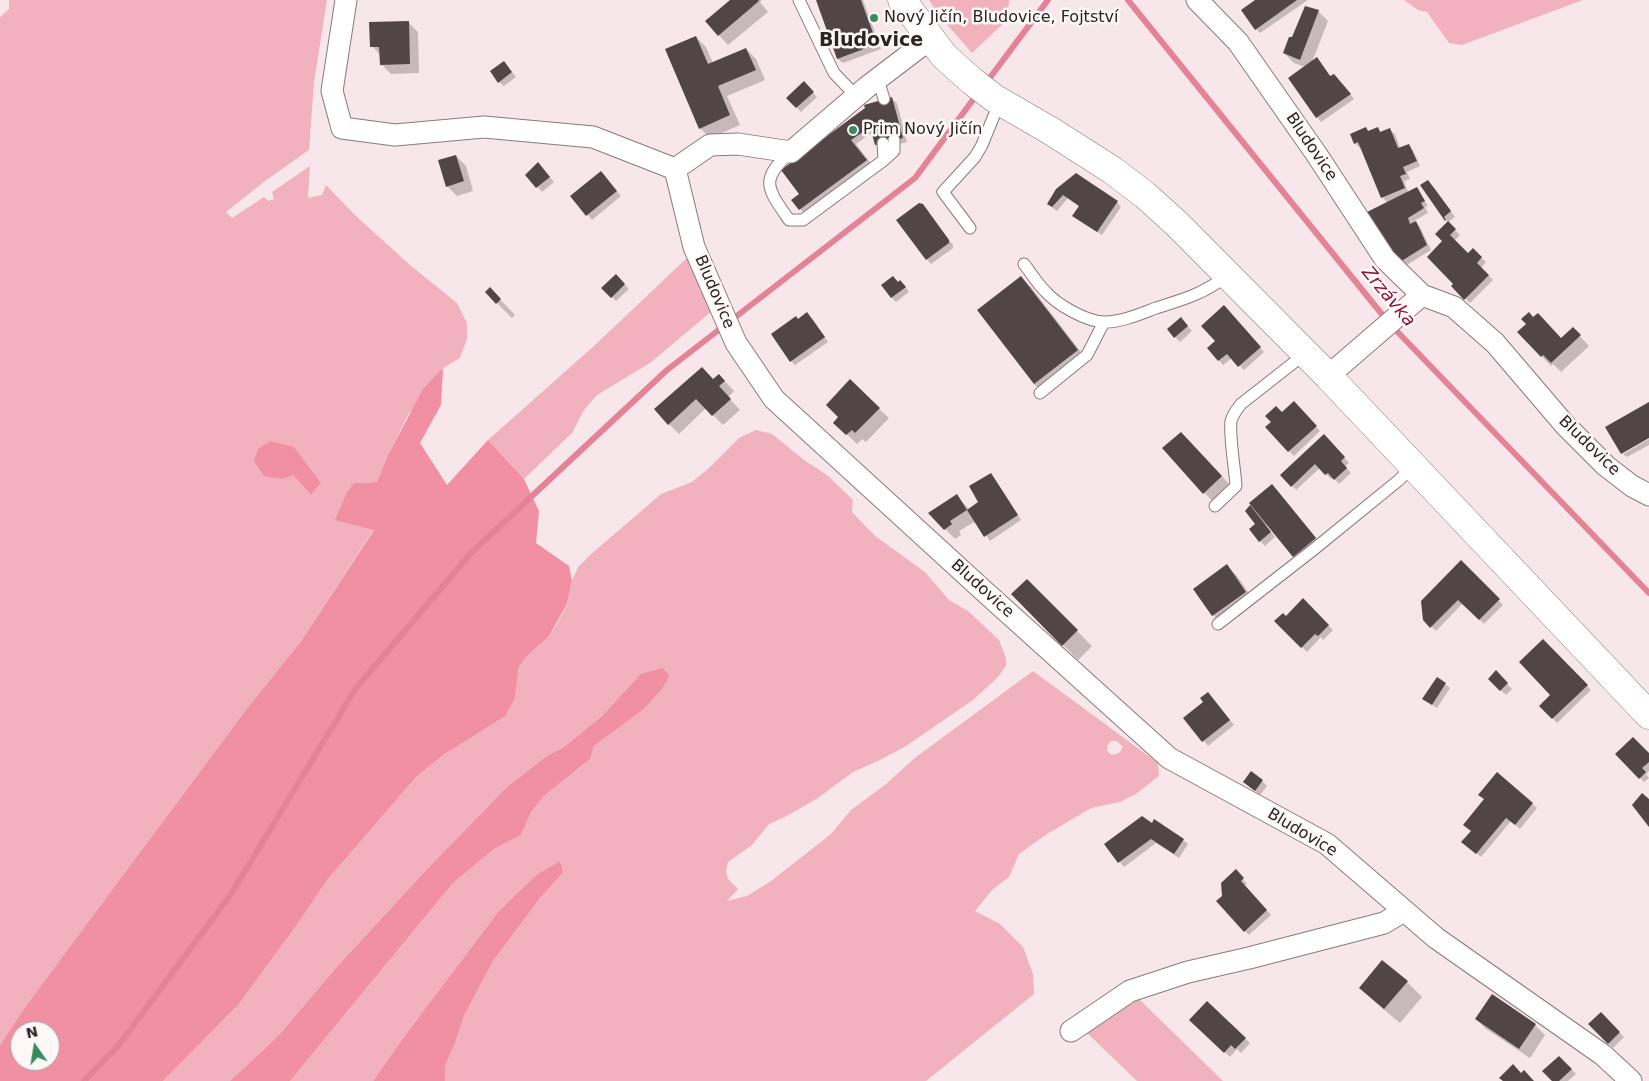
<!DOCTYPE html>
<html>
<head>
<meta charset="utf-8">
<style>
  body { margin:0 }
  #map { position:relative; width:1649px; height:1081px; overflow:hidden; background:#f8e7ea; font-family:"DejaVu Sans",sans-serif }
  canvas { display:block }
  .north { position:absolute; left:10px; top:1021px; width:50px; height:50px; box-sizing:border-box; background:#fef7f8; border:1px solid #a9a2a3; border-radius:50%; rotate:347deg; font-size:14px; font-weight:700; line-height:20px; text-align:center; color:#292324 }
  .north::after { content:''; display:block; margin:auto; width:18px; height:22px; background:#368c5f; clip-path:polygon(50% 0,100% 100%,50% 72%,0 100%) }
</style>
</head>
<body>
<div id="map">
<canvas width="1649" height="1081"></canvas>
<div class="north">N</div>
</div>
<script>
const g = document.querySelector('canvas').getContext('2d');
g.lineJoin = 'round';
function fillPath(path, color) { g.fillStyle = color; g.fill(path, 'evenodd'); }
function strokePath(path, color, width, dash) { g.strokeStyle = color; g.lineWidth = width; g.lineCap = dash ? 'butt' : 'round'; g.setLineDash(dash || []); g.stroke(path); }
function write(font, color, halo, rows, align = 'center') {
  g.font = font + ' "DejaVu Sans",sans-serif'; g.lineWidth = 5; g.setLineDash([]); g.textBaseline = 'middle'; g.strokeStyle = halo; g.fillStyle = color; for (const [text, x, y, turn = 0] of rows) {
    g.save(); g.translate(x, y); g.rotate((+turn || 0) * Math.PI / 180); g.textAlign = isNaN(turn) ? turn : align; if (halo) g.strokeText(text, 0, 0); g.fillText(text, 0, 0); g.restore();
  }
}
fillPath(new Path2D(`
  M 9,0 L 327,0 L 314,82 L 309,150 L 265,181 L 226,212 L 232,218 L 264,197 L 269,201 L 274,199 L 272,192 L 310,166 L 308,198 L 322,195 L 326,185 L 356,216 L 410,265 L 457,303 L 467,323 L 467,339 L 460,358 L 443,368 L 408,415 L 388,455 L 377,482 L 354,483 L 374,529 L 299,644 L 23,1010 L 0,1045 L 0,17 L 9,9 ZM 293,475 L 321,483 L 311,495 Z
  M 929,0 L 1009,0 L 1009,3 L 1006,21 L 972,53 L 937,13 Z
  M 1404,0 L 1583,0 L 1462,45 L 1449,43 L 1427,12 L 1418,10 Z
  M 689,256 L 712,311 L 650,363 L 597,395 L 584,410 L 572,433 L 524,479 L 488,440 L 595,345 Z
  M 756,430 L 772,434 L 804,460 L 827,475 L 853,500 L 852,512 L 875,536 L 925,572 L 949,600 L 968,611 L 999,640 L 1006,658 L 1006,666 L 997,678 L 973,700 L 906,746 L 880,760 L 853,772 L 818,798 L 785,817 L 769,824 L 752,845 L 728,862 L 726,871 L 728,879 L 738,889 L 727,901 L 747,896 L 771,881 L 831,834 L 851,810 L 886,784 L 916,757 L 1033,671 L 1158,763 L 1159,776 L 1136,794 L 1120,802 L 1091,808 L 1044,836 L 1019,854 L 1009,877 L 992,890 L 975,911 L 1000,924 L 1023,947 L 1033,974 L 1034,994 L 926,1081 L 445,1081 L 445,1066 L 455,1043 L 464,1016 L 493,961 L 540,898 L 562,872 L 560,861 L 536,875 L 498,912 L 409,1030 L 373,1081 L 290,1081 L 453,883 L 494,849 L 521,835 L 531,812 L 544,796 L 590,759 L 594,746 L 644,709 L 662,689 L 642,674 L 602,716 L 564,747 L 547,756 L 508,786 L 427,869 L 334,970 L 280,1034 L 230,1081 L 163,1081 L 238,1005 L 296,926 L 328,879 L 416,777 L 515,698 L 517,668 L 525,658 L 549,636 L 557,624 L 567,605 L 572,581 L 578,567 L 590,555 L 661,494 L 692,482 L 709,468 L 739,438 ZM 1111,741 L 1117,741 L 1123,747 L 1119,753 L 1112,755 L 1108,752 L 1107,746 Z
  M 1137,997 L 1223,1081 L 1137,1081 L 1083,1029 Z`), '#f1b2bd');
fillPath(new Path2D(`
  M 443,368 L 441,405 L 420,443 L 447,485 L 488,440 L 524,479 L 539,511 L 536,543 L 569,566 L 572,581 L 567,604 L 549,636 L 525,658 L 518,668 L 515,698 L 505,716 L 446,753 L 416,777 L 328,879 L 296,926 L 238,1005 L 163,1081 L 0,1081 L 0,1045 L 23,1010 L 247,709 L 299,644 L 374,530 L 335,520 L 347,492 L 354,483 L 377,482 L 388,455 L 423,389 ZM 20,1031 L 50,1031 L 50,1061 L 20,1061 Z
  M 271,441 L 294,447 L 321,483 L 311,495 L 293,475 L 282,479 L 264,476 L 254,461 L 258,449 Z
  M 663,668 L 669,676 L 662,689 L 644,709 L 594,746 L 590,759 L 544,796 L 531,812 L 521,835 L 494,849 L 453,883 L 290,1081 L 230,1081 L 280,1034 L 334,970 L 427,869 L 508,786 L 547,756 L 564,747 L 602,716 L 641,674 Z
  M 560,861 L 563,872 L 540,898 L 493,961 L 464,1016 L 455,1043 L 445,1066 L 445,1081 L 373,1081 L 409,1030 L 498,912 L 536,875 Z`), '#f18fa3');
fillPath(new Path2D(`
  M 732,0 L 762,0 L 760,2 L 768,12 L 728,45 L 719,35 Z
  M 817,0 L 863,0 L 881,49 L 843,63 L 838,59 Z
  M 1256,0 L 1308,0 L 1260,33 L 1256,29 Z
  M 1318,11 L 1328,21 L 1312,62 L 1321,63 L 1331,77 L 1339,80 L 1354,99 L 1321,122 L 1317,117 L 1305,67 L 1294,63 L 1284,53 L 1292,39 Z
  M 408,22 L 418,32 L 419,73 L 391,74 L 381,64 L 381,56 L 372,46 Z
  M 696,37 L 706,47 L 713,63 L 746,49 L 756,59 L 765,80 L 727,96 L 740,125 L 710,138 L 700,128 Z
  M 504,62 L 516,77 L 504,86 L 499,82 Z
  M 804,83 L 817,97 L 801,112 L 788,98 Z
  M 892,99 L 897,103 L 907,142 L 880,149 L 876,145 L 873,132 L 856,144 L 876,170 L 810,219 L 800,209 L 801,194 L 867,109 Z
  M 1378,129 L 1382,133 L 1390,130 L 1395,134 L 1400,148 L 1409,145 L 1413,150 L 1420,166 L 1407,172 L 1410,179 L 1404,181 L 1408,192 L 1417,188 L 1428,206 L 1425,207 L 1428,213 L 1414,221 L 1420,227 L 1431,250 L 1405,266 L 1401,262 L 1388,203 L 1382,197 L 1362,147 L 1360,148 L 1355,143 L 1352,135 L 1369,132 Z
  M 456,156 L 466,166 L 473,191 L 457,196 L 447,186 Z
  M 542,168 L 554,182 L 542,192 L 527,175 Z
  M 605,177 L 621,196 L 592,220 L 572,196 Z
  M 1433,186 L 1455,217 L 1448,222 L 1443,217 Z
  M 1056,190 L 1117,202 L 1121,207 L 1102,235 L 1079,220 L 1080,207 L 1068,198 L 1057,211 L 1053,208 L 1048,204 Z
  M 922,205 L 953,245 L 953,248 L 931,264 L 927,259 Z
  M 1448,223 L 1460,235 L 1454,241 L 1468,255 L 1473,250 L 1486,262 L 1481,268 L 1493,280 L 1470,303 L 1453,286 L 1455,284 L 1444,241 Z
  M 616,276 L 629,289 L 616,301 L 603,288 Z
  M 1021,277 L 1031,287 L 1087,360 L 1044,393 L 1034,384 Z
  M 898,283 L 905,286 L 909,292 L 896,302 L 892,298 Z
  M 490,289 L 515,315 L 512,318 L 497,303 Z
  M 1228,311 L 1264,352 L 1244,370 L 1232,358 L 1223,365 L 1208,348 L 1217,341 Z
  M 812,318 L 828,342 L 795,365 L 791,361 Z
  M 1185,323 L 1192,331 L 1180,342 L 1168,329 Z
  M 1528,324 L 1562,339 L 1573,329 L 1589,346 L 1561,372 L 1553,364 L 1551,366 L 1519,332 Z
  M 719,375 L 734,391 L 728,397 L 740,410 L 723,425 L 706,408 L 679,434 L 669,424 Z
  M 1294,403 L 1320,431 L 1294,456 L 1267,427 Z
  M 879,409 L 889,418 L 866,442 L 862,439 L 857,444 L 835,423 Z
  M 1324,436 L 1349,463 L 1345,466 L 1351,473 L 1339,484 L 1333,477 L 1331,479 L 1320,468 L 1296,490 L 1282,475 Z
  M 1649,439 L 1649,445 L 1627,457 L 1623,454 Z
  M 1191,443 L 1231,486 L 1214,503 L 1164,449 Z
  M 990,474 L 995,479 L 1021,520 L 990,541 L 976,521 L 959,531 L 961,535 L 955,539 L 930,513 L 957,496 L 970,510 L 979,503 Z
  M 1277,490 L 1320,543 L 1298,560 L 1268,524 L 1266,525 L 1275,537 L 1265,546 L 1260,541 L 1257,524 L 1246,511 L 1252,505 Z
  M 1461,562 L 1503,605 L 1484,624 L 1463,603 L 1436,631 L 1424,620 Z
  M 1227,566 L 1237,576 L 1255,602 L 1223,625 L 1213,615 Z
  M 1027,581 L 1092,646 L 1078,660 L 1013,594 Z
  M 1303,600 L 1333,630 L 1323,640 L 1321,637 L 1307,652 L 1276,621 L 1286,617 Z
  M 1543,640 L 1591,690 L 1557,723 L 1541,706 L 1552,695 Z
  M 1496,672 L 1512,689 L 1506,695 L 1489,679 Z
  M 1445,684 L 1450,688 L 1437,708 L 1424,699 Z
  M 1212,698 L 1234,725 L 1208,746 L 1185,718 Z
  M 1617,754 L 1649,755 L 1649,771 L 1646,774 L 1649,778 L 1644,782 Z
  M 1497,774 L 1537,808 L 1520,829 L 1511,821 L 1481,857 L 1468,846 L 1472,831 L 1485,800 L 1480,795 Z
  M 1262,781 L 1267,786 L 1260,795 L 1245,782 Z
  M 1152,824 L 1183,840 L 1188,844 L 1179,858 L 1156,843 L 1124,867 L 1106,844 Z
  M 1236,871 L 1247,884 L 1245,886 L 1271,915 L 1249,935 L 1245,931 L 1223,896 Z
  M 1407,982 L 1422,997 L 1400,1023 L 1376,1003 L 1361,988 Z
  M 1207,1003 L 1250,1043 L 1241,1053 L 1237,1049 L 1230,1057 L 1191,1020 Z
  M 1601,1014 L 1624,1037 L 1613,1048 L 1590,1024 Z
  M 1476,1019 L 1535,1025 L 1545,1035 L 1530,1058 L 1486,1029 Z
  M 1559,1057 L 1576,1074 L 1568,1081 L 1554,1081 Z`), '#0003');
strokePath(new Path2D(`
  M 1128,0 L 1389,323 L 1649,593
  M 986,83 L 1048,0
  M 84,1081 L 118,1046 L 231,894 L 356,688 L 472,552 L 667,370 L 915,178 L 978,93`), '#e48397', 6);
fillPath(new Path2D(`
  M 730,0 L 758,0 L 759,1 L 718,36 L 705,21 Z
  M 816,0 L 861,0 L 877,44 L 837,59 Z
  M 1255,0 L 1297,0 L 1255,30 L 1241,10 Z
  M 1305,6 L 1319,10 L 1300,60 L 1283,53 L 1289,37 L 1292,37 Z
  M 409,21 L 410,64 L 380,65 L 379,47 L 370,47 L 369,22 Z
  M 696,36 L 708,64 L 746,48 L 756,70 L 718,86 L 730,115 L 699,129 L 665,49 Z
  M 1317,57 L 1330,76 L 1334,74 L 1351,94 L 1316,118 L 1288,78 Z
  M 504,61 L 512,72 L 498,83 L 490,71 Z
  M 804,81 L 814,92 L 796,108 L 786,98 Z
  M 892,97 L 903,138 L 875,145 L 870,127 L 851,140 L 867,160 L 799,210 L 791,200 L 799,194 L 781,170 L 865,108 L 864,105 Z
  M 1366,127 L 1368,131 L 1378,127 L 1380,132 L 1390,128 L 1398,148 L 1409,144 L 1417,161 L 1403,167 L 1406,174 L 1400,176 L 1405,188 L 1381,198 L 1358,142 L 1354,144 L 1350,134 Z
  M 456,155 L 464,181 L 446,187 L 438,160 Z
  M 538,162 L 550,177 L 536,188 L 525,175 Z
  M 601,171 L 617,191 L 586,216 L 570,196 Z
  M 1076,173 L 1118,201 L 1097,232 L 1072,216 L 1079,206 L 1063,195 L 1052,207 L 1047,204 L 1056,189 Z
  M 1428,180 L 1451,211 L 1444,217 L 1446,220 L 1445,221 L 1420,185 Z
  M 1417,187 L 1425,201 L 1421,203 L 1424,208 L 1408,218 L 1410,224 L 1416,221 L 1427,245 L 1400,262 L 1367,212 Z
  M 919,203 L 923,204 L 949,240 L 949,243 L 926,260 L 896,220 Z
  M 1448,221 L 1456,229 L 1450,235 L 1468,253 L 1473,248 L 1482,257 L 1477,263 L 1489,275 L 1464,300 L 1451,286 L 1453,284 L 1427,257 L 1442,241 L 1435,234 Z
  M 616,274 L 625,284 L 611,298 L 601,288 Z
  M 893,276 L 898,282 L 900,280 L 906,287 L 891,298 L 881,285 Z
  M 1021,276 L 1078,350 L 1034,384 L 977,310 Z
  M 490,287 L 501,299 L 496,304 L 485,292 Z
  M 1224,305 L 1261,347 L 1238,367 L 1227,354 L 1218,361 L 1207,348 L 1215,341 L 1201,326 Z
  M 807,312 L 825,337 L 790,362 L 771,334 L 796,316 L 798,319 Z
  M 1529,312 L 1533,317 L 1538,313 L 1561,338 L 1573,327 L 1581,335 L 1551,363 L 1543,355 L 1541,357 L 1517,332 L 1526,324 L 1521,319 Z
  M 1181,317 L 1188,326 L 1174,338 L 1167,329 Z
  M 702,367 L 713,379 L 719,374 L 725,381 L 719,386 L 731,399 L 712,416 L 696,399 L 668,425 L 654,409 Z
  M 850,379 L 880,408 L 855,433 L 852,430 L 846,435 L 833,423 L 838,417 L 826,405 Z
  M 1294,401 L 1317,426 L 1288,452 L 1265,427 L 1271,422 L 1265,416 L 1276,406 L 1282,412 Z
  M 1649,402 L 1649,438 L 1621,454 L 1605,427 Z
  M 1181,432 L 1222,476 L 1203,494 L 1162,448 Z
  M 1324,434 L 1345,457 L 1341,461 L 1347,468 L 1334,480 L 1328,473 L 1325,475 L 1315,464 L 1291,487 L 1280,475 Z
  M 991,473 L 1018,515 L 984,537 L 967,510 L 950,521 L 952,524 L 944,530 L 928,513 L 957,494 L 967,510 L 978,502 L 969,486 Z
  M 1272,484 L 1316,538 L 1293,557 L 1249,503 Z
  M 1250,505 L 1271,532 L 1259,542 L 1249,529 L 1255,524 L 1245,511 Z
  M 1461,560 L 1500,599 L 1479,620 L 1458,600 L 1430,628 L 1423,620 L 1421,601 Z
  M 1227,564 L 1246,592 L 1212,616 L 1193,589 Z
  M 1027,579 L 1078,630 L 1062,646 L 1011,594 Z
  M 1303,598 L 1329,625 L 1318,636 L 1315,634 L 1301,648 L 1274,621 L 1283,613 L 1286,616 Z
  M 1543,639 L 1588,685 L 1552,719 L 1539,706 L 1550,695 L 1519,662 Z
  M 1496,670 L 1508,683 L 1500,691 L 1488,679 Z
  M 1437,677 L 1446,683 L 1432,705 L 1422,699 Z
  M 1208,692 L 1230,720 L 1202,742 L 1183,718 L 1203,702 L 1200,698 Z
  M 1633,737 L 1649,753 L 1649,762 L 1642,768 L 1646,772 L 1639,779 L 1615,754 Z
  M 1251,771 L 1263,780 L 1255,791 L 1243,782 Z
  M 1497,772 L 1533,803 L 1515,825 L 1506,818 L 1476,854 L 1461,842 L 1471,831 L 1463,825 L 1484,799 L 1478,795 Z
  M 1642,793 L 1649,799 L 1649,827 L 1632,805 Z
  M 1142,816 L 1152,823 L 1154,819 L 1184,839 L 1174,854 L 1151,839 L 1118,863 L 1104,844 Z
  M 1236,869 L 1244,878 L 1241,881 L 1267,910 L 1244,932 L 1216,901 L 1222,896 L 1221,883 Z
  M 1382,960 L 1408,981 L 1384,1009 L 1359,988 Z
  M 1492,994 L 1536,1024 L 1519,1049 L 1475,1019 Z
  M 1207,1001 L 1246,1038 L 1235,1049 L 1231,1045 L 1224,1053 L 1189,1020 Z
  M 1601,1012 L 1620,1032 L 1608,1044 L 1588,1024 Z
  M 1559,1056 L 1572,1069 L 1559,1081 L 1552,1081 L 1542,1071 Z
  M 1513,1064 L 1521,1073 L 1524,1070 L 1534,1081 L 1503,1081 L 1499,1078 Z`), '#524547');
const service = new Path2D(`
  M 799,0 L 834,73 L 856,96
  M 878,79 L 884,99
  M 883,143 L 884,160
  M 791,152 C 759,180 767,188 789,220 L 803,220 L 884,160 L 894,151 L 894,140
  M 970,228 L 943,192 L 975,157 L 982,145 L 1000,101
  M 1024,264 C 1031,273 1037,283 1045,291 C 1057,305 1087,322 1105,322 C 1122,322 1140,314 1156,308 C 1185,299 1203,294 1228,275
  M 1040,393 L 1087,355 L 1104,322
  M 1215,506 L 1236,486 C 1235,469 1229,436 1231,421 C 1233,414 1237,409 1241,404 L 1306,353
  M 1218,624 L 1313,550 L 1399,480 L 1413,466`);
const minor = new Path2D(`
  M 346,0 L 332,91 L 342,128 L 395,135 L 484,127 L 593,137 L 675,169
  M 1197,0 L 1238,42 L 1317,155 L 1385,259 L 1422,295 L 1454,307 L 1495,343 L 1565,425 L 1606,466 L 1632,486 L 1649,495
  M 675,169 L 694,247 L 736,343 L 774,399 L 985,592 L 1169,758 L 1327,844 L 1436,938 L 1603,1055 L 1631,1081
  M 675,169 L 710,145 L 738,144 L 791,152 L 867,87 L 930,39
  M 1328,376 L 1422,295
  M 1071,1031 L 1130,991 L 1188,972 L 1249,958 L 1384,923 L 1404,911`);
const primary = new Path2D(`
  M 902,0 L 944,56 L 972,81 L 994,98 L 1051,131 L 1112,170 L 1145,195 L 1177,224 L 1328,376 L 1649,715`);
strokePath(service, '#897a7c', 13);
strokePath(minor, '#897a7c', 23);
strokePath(primary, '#897a7c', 29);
strokePath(service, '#fff', 11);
strokePath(minor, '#fff', 21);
strokePath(primary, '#fff', 28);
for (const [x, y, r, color] of [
  [874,18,5,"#368c5f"],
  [853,130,5,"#368c5f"]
]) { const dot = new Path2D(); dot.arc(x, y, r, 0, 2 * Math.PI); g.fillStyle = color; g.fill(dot); strokePath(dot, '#fef7f8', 2); }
write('16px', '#292324', '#fef7f8', [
  ["Nový Jičín, Bludovice, Fojtství",884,18],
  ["Prim Nový Jičín",863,130]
], 'left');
write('16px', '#292324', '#fef7f8', [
  ["Bludovice",1311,147,56],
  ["Bludovice",714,292,67],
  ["Bludovice",1589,446,44],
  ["Bludovice",982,589,42],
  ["Bludovice",1302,833,31]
]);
write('italic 18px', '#89163d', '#fef7f8', [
  ["Zrzávka",1388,297,50]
]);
write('bold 19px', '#292324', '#fef7f8', [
  ["Bludovice",871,41]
]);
</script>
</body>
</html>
